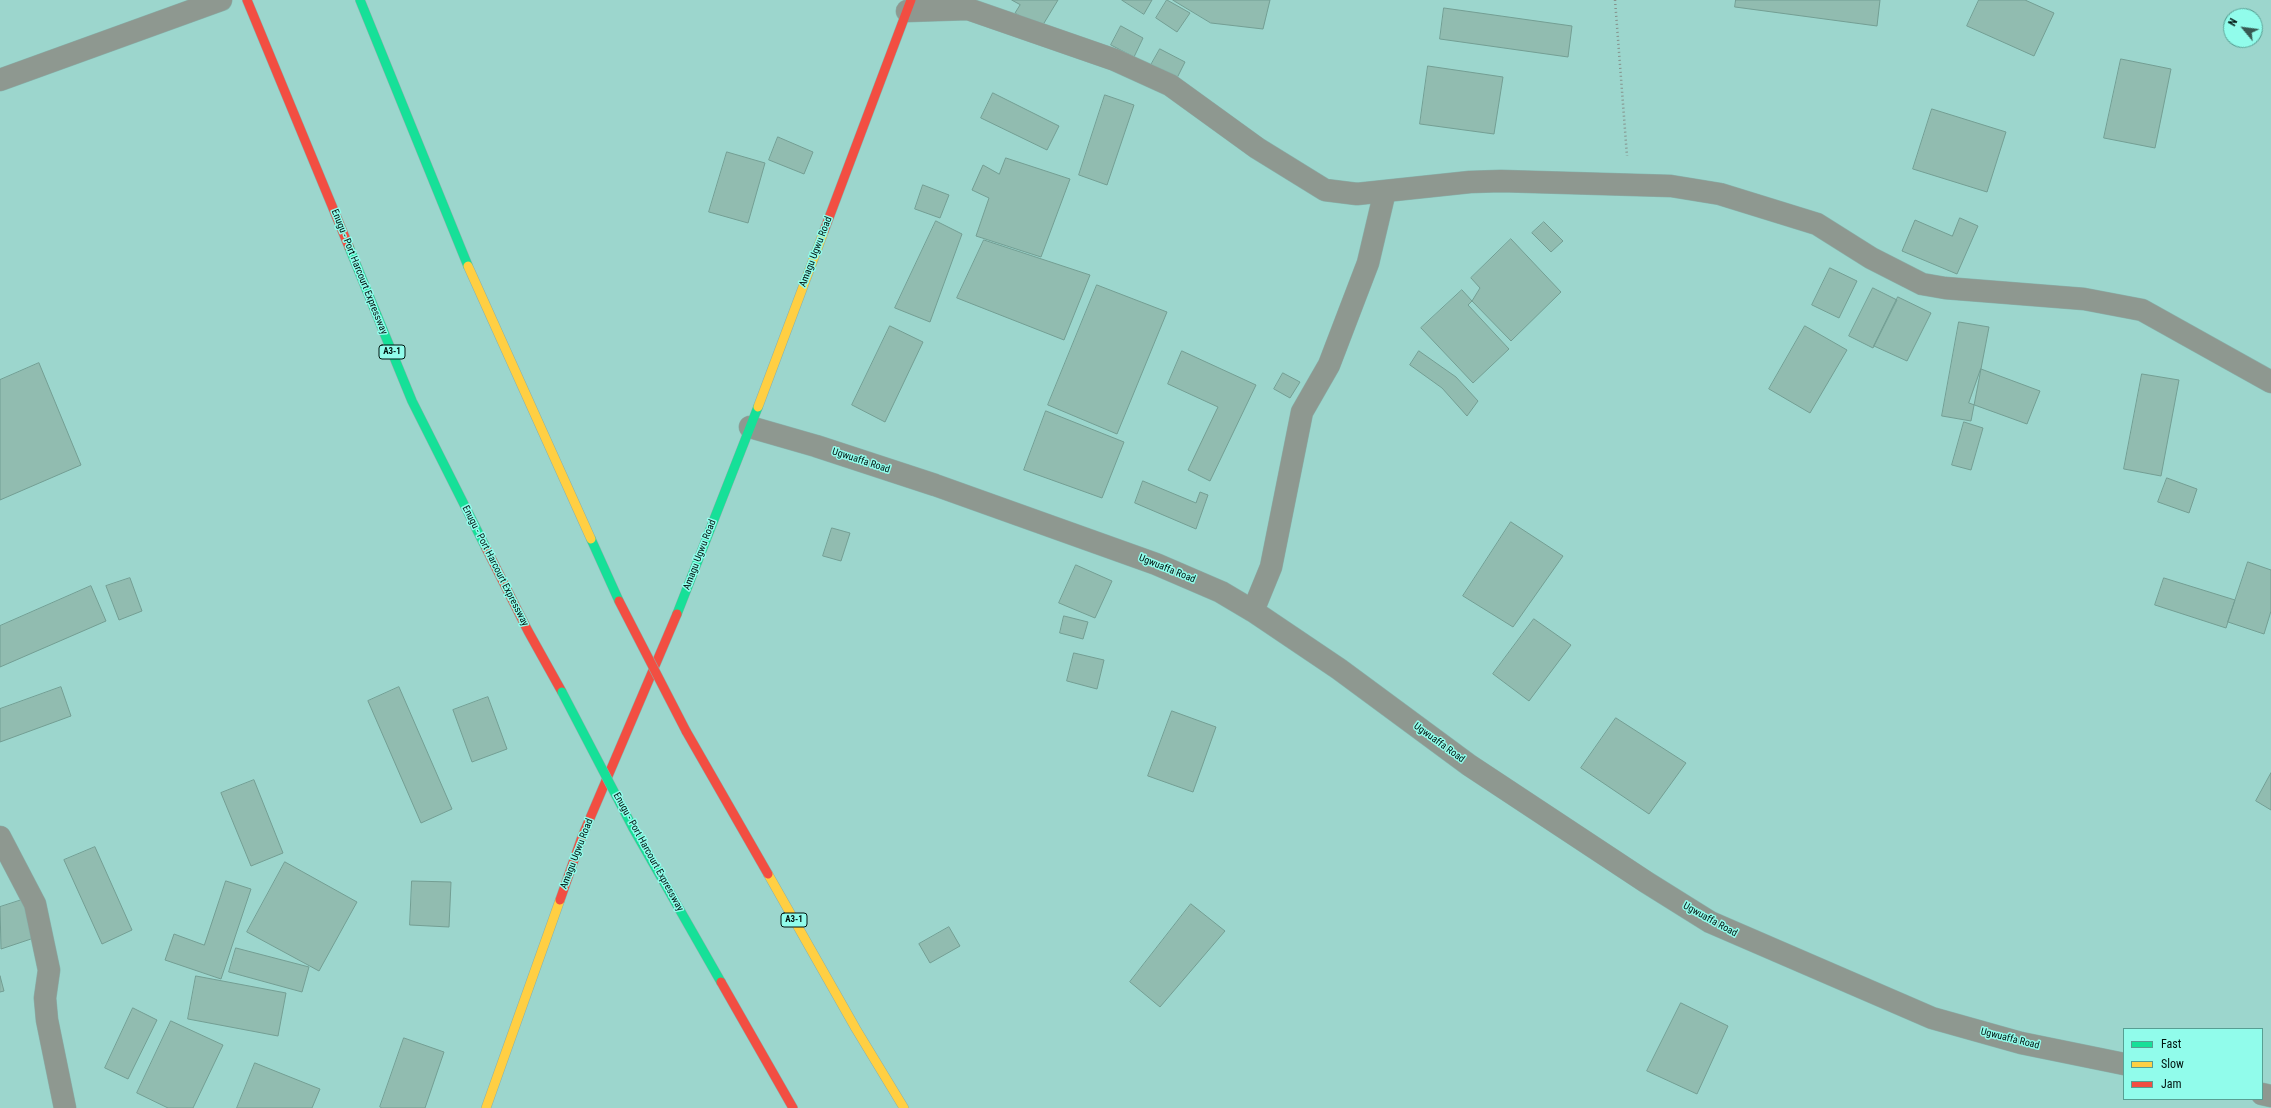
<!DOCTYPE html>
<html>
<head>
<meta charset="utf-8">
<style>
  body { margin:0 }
  #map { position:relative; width:2271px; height:1108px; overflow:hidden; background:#9cd6cd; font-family:"Roboto Condensed",sans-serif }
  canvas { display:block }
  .legend { position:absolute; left:2123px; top:1028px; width:140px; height:72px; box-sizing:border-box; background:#91fceb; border:1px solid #579f93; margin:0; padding:5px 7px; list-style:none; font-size:12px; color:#001410 }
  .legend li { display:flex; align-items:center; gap:8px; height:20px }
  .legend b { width:20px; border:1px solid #579f93 }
  .north { position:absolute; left:2223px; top:8px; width:40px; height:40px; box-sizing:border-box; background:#91fceb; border:1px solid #579f93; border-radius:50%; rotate:299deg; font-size:11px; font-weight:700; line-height:16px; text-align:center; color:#001410 }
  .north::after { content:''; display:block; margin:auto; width:14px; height:18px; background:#375852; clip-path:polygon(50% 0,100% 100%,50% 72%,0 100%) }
</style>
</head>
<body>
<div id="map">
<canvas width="2271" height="1108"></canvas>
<ul class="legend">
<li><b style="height:5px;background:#16e098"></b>Fast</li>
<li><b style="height:5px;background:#ffcf43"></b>Slow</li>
<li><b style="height:5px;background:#f24e42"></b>Jam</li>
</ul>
<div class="north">N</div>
</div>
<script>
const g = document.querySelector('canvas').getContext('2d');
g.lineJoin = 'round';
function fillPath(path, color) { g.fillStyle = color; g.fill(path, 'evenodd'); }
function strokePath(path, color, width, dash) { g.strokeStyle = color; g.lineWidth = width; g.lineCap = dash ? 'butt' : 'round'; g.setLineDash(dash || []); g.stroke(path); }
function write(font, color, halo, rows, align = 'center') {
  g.font = font + ' "Roboto Condensed",sans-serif'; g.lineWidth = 3; g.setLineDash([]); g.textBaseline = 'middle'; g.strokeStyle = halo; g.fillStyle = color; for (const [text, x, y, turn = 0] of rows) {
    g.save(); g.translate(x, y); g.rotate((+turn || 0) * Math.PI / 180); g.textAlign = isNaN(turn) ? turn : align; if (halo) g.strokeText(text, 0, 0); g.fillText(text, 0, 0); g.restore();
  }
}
const building = new Path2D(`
  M 1012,0 L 1058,0 L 1041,28 L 1015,13 L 1020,5 Z
  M 1122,0 L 1152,0 L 1144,14 Z
  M 1167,0 L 1190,13 L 1177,32 L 1156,18 Z
  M 1173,0 L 1270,0 L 1263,29 L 1211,23 Z
  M 1736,0 L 1880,0 L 1877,26 L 1735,7 Z
  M 1979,0 L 2025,0 L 2054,13 L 2034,56 L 1967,26 Z
  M 1444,8 L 1572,26 L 1568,57 L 1440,39 Z
  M 1121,26 L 1143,38 L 1134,57 L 1111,45 Z
  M 1160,49 L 1185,62 L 1177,78 L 1151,65 Z
  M 2121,59 L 2171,69 L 2155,148 L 2104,138 Z
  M 1428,66 L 1503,77 L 1494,134 L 1420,124 Z
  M 993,93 L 1059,126 L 1047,150 L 981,118 Z
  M 1105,95 L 1134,105 L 1107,185 L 1079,175 Z
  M 1932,109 L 2006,132 L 1987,192 L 1913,169 Z
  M 778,137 L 813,152 L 804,174 L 769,160 Z
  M 727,152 L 765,163 L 748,223 L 709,212 Z
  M 1006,158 L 1070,179 L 1041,257 L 976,236 L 989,198 L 972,190 L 983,165 L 999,174 Z
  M 923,185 L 949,195 L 940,218 L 915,209 Z
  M 1960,218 L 1978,226 L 1957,274 L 1902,251 L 1915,220 L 1952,236 Z
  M 936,221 L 962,234 L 930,322 L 895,308 Z
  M 1544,222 L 1563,241 L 1551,252 L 1532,233 Z
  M 1511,239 L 1561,292 L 1511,341 L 1472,301 L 1480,288 L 1471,278 Z
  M 984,240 L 1090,275 L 1064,340 L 957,298 Z
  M 1830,268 L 1857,281 L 1839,318 L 1812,305 Z
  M 1097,285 L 1167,312 L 1117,434 L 1048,405 Z
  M 1873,288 L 1897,300 L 1873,348 L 1849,336 Z
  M 1462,290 L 1472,301 L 1468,305 L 1509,349 L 1473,383 L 1421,328 Z
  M 1898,297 L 1931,313 L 1907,361 L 1874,346 Z
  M 1959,322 L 1989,327 L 1971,421 L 1942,416 Z
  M 890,326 L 923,342 L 885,422 L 852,405 Z
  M 1805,326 L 1847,350 L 1810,413 L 1769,389 Z
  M 1182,351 L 1256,385 L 1210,481 L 1188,470 L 1218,407 L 1168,384 Z
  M 1419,351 L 1456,377 L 1478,401 L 1467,416 L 1442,388 L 1410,365 Z
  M 39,363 L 81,465 L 0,500 L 0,380 Z
  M 1981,369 L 2040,391 L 2027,424 L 1969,403 Z
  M 1283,373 L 1300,382 L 1290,398 L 1274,389 Z
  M 2142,374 L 2179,380 L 2161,476 L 2124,469 Z
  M 1046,411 L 1124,442 L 1102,498 L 1024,470 Z
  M 1964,422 L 1983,428 L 1971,470 L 1952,465 Z
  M 2167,478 L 2197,489 L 2189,513 L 2158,502 Z
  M 1143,481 L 1196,503 L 1200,492 L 1208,495 L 1196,529 L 1135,503 Z
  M 1511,522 L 1563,556 L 1513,627 L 1463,596 Z
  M 832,528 L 850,533 L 841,561 L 823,556 Z
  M 2248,562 L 2271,570 L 2271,611 L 2264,634 L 2228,622 Z
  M 1076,565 L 1112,581 L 1095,618 L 1059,603 Z
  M 130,578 L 142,611 L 119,620 L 106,586 Z
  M 2164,578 L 2235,600 L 2226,628 L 2155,605 Z
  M 91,586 L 106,621 L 0,667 L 0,626 Z
  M 1064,616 L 1088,622 L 1083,639 L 1060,633 Z
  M 1534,619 L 1571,645 L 1529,701 L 1493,674 Z
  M 1074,653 L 1104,660 L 1097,689 L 1067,681 Z
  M 61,687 L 71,716 L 0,742 L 0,709 Z
  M 399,687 L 452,809 L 421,823 L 368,701 Z
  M 488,697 L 507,749 L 472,762 L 453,710 Z
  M 1172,711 L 1216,727 L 1193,792 L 1148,776 Z
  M 1616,718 L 1686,763 L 1649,814 L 1581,768 Z
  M 2271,773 L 2271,810 L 2256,801 Z
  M 254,780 L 283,853 L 251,866 L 221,793 Z
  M 95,847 L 132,930 L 102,944 L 64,860 Z
  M 285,862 L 357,902 L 319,971 L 247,932 Z
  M 226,881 L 251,889 L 221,979 L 165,960 L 174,934 L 204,945 Z
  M 412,881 L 451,882 L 449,927 L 410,925 Z
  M 28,898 L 40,936 L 1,949 L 0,907 Z
  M 1191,904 L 1225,931 L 1160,1007 L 1130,982 Z
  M 949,927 L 960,946 L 930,963 L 919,944 Z
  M 236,948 L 309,967 L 302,992 L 229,972 Z
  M 0,976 L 4,991 L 0,992 Z
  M 196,976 L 286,993 L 278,1036 L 188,1019 Z
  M 1681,1003 L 1728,1026 L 1697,1094 L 1647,1071 Z
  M 133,1008 L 157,1020 L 128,1079 L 105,1068 Z
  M 171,1021 L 223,1045 L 193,1108 L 168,1108 L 137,1093 Z
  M 404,1038 L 444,1052 L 425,1108 L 382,1108 L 380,1107 Z
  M 255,1063 L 320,1089 L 312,1108 L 237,1108 Z`);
fillPath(building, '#91bcb0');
strokePath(building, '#739e93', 1);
const street = new Path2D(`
  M 907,11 L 968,9 L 1115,60 L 1170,85 L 1257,148 L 1325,190 L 1357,194 L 1470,182 L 1501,181 L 1671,186 L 1720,194 L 1817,224 L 1871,258 L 1922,284 L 1945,288 L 2084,299 L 2142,310 L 2271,382
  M 0,80 L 221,0
  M 750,427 L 816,446 L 935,485 L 1156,564 L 1221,592 L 1253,611 L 1339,669 L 1469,765 L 1646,882 L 1710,922 L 1932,1018 L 2021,1043 L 2124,1064
  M 1253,611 L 1271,567 L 1302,412 L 1329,365 L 1368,263 L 1385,191
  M 0,837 L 35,904 L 49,970 L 45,998 L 47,1020 L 65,1108
  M 2262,1094 L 2271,1096`);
const fast = new Path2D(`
  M 360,0 L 468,266
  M 349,247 L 412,401 L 486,548
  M 591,539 L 619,601
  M 677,614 L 758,407
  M 633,828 L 721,982`);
const slow = new Path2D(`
  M 468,266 L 591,539
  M 758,407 L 824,231
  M 768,874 L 856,1029 L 904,1108
  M 486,1108 L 560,900`);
const jam = new Path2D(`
  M 247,0 L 349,247
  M 824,231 L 911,0
  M 486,548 L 528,631 L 562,692
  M 686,731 L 768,874
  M 560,900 L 582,837 L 677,614
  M 721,982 L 793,1108`);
strokePath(street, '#88b2ab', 23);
strokePath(fast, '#88b2ab', 10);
strokePath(slow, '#88b2ab', 10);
strokePath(jam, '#88b2ab', 10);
strokePath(new Path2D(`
  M 1615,0 L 1627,156`), '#85928c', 2.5, [1, 3]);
strokePath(street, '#8e9890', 22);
strokePath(fast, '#16e098', 9);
strokePath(slow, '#ffcf43', 9);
strokePath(jam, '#f24e42', 9);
const fastBridge = new Path2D(`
  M 562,692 L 633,828`);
const jamBridge = new Path2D(`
  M 619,601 L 686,731`);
strokePath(fastBridge, '#88b2ab', 10, []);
strokePath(jamBridge, '#88b2ab', 10, []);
strokePath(fastBridge, '#16e098', 9);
strokePath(jamBridge, '#f24e42', 9);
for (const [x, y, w] of [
  [392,352,26],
  [794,920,26]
]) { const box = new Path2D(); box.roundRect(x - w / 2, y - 7, w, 14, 3); g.fillStyle = '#91fceb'; g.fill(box); strokePath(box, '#001410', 1); }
write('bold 9px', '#001410', null, [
  ["A3-1",392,352],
  ["A3-1",794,920]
]);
write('10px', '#001410', '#91fceb', [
  ["Amagu Ugwu Road",816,252,-69],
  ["Enugu - Port Harcourt Expressway",359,272,68],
  ["Ugwuaffa Road",861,461,18],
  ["Amagu Ugwu Road",700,555,-69],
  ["Enugu - Port Harcourt Expressway",495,566,63],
  ["Ugwuaffa Road",1167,569,22],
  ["Ugwuaffa Road",1439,743,36],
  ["Enugu - Port Harcourt Expressway",648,852,61],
  ["Amagu Ugwu Road",577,854,-69],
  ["Ugwuaffa Road",1710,920,29],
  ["Ugwuaffa Road",2010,1039,14]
]);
</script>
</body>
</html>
